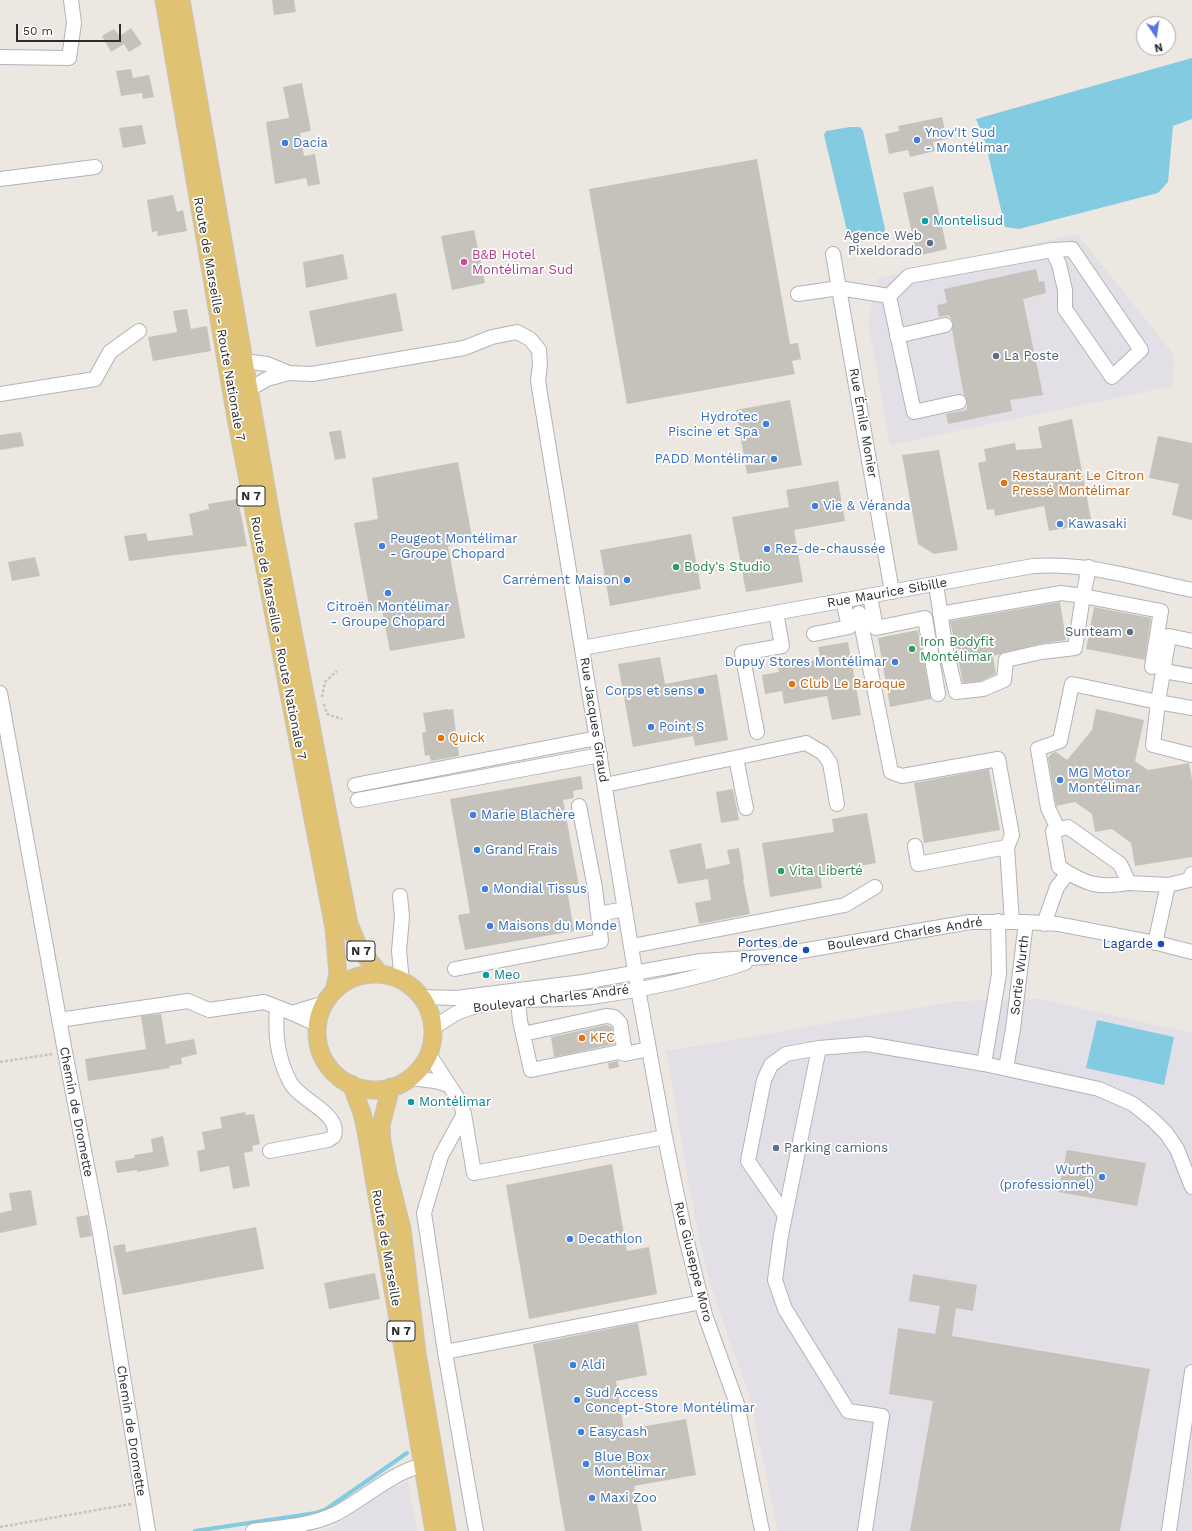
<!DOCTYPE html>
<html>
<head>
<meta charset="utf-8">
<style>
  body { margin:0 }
  #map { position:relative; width:1192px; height:1531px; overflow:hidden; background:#ece7e1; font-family:"Work Sans",sans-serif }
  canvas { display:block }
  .north { position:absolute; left:1136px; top:16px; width:40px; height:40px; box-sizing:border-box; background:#fff; border:1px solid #ababab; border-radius:50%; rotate:167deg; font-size:11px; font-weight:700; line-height:16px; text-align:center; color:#2d2d2d }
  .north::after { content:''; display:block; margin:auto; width:14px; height:18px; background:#5677e4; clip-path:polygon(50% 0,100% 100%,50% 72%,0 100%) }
  .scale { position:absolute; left:16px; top:24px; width:105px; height:18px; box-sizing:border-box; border:2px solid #2d2d2d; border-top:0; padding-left:5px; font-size:12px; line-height:14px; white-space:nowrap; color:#2d2d2d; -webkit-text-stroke:3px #fff; paint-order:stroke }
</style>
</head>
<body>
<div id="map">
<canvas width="1192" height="1531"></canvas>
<div class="north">N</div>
<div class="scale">50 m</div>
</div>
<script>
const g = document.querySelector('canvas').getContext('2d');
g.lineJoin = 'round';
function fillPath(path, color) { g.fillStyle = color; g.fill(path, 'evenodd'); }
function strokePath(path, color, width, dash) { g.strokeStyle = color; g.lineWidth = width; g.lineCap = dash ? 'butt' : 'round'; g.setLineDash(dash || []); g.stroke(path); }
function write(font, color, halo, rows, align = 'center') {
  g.font = font + ' "Work Sans",sans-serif'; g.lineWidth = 3.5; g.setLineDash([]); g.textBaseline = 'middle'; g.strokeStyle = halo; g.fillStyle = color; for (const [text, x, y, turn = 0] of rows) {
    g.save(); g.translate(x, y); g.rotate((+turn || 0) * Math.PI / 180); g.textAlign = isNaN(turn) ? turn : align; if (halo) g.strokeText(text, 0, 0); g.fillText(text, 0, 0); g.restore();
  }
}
fillPath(new Path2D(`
  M 1077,234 L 1174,355 L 1173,386 L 890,445 L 868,321 L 878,278 Z
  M 1040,999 L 1192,1033 L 1192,1531 L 778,1531 L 749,1395 L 711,1287 L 698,1235 L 666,1051 L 958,1001 Z
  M 408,1482 L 417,1531 L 319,1531 L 327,1530 L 390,1488 Z`), '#e2e0e6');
fillPath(new Path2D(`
  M 1192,58 L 1192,119 L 1173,126 L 1168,182 L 1158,193 L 1019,229 L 1005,227 L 985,141 L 976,119 Z
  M 850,127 L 860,127 L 863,131 L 885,229 C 884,241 857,245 849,239 L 824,135 L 826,131 Z
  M 1097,1020 L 1174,1037 L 1164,1085 L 1086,1068 Z`), '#82cbe0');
strokePath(new Path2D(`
  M 195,1531 L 316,1513 L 325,1510 L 407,1453`), '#82cbe0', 4);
fillPath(new Path2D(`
  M 272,0 L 294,0 L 296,12 L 274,15 Z
  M 131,28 L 142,44 L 129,52 L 124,44 L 111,52 L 102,36 L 114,29 L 120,36 Z
  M 131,69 L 133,78 L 149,75 L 154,97 L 143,99 L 142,93 L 121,96 L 116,71 Z
  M 302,83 L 311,131 L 300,133 L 304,156 L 315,154 L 320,184 L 308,186 L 306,178 L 275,184 L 266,122 L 289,118 L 283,87 Z
  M 942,117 L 947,139 L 933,142 L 935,151 L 910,157 L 908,150 L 889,154 L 885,134 L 899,131 L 898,126 Z
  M 142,125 L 146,144 L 123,148 L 119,128 Z
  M 757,159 L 790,344 L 798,343 L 801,359 L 792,361 L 795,374 L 627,404 L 589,189 Z
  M 933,186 L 947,249 L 917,256 L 903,193 Z
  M 173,195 L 177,212 L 183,210 L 187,231 L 158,236 L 157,231 L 152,232 L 147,200 Z
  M 474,230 L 485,283 L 452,290 L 441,236 Z
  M 343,254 L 348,279 L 306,288 L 303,262 Z
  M 1036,269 L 1039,282 L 1044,281 L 1046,293 L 1023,299 L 1043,395 L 1010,400 L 1012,411 L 948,424 L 946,414 L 967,410 L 967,401 L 964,396 L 952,330 L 953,323 L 949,315 L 939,317 L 937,305 L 947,303 L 944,289 Z
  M 396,293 L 403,331 L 316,347 L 309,311 Z
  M 187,309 L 191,329 L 207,326 L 211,351 L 153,361 L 148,337 L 177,332 L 173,311 Z
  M 790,400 L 802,465 L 747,474 L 736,410 Z
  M 1072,419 L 1092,524 L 1049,531 L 1044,506 L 995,516 L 994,509 L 987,510 L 978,463 L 986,461 L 984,449 L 1015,443 L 1016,450 L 1042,448 L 1038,427 Z
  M 341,430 L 346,458 L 335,460 L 329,432 Z
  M 21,432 L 24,446 L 0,450 L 0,435 Z
  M 1158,436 L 1192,443 L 1192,520 L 1172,515 L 1179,484 L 1149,478 Z
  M 939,450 L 958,550 L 934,554 L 918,544 L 902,455 Z
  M 458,462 L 473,542 L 448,546 L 465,638 L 390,651 L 382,610 L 370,612 L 354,523 L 378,519 L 372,478 Z
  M 838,481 L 845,521 L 794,530 L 803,582 L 746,592 L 732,517 L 789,507 L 786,490 Z
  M 238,499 L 247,546 L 129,561 L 124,536 L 146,533 L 148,541 L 193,535 L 189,514 L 209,509 L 208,504 Z
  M 691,534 L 701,589 L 610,606 L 600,550 Z
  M 35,557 L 40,576 L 12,581 L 8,562 Z
  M 1060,602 L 1066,640 L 1039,644 L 993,656 L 996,674 L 981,681 L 963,683 L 950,621 Z
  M 1094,607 L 1151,618 L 1145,660 L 1086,649 Z
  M 918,630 L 931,699 L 890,707 L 878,638 Z
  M 848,642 L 861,715 L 832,720 L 827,696 L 784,704 L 782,691 L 765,694 L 762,675 L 779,672 L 778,668 L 821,659 L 818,647 Z
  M 660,657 L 665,684 L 717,674 L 728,740 L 695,746 L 693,736 L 633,747 L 618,664 Z
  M 448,709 L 448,710 L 453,709 L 459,756 L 431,761 L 429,755 L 425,756 L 422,733 L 426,732 L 423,713 Z
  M 1096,709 L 1144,720 L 1135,761 L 1148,770 L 1189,763 L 1192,780 L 1192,857 L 1135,866 L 1131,843 L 1112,829 L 1095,832 L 1092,814 L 1075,802 L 1056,806 L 1048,758 L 1052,753 L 1056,752 L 1067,760 L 1092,730 Z
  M 989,769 L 1000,830 L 924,843 L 914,783 Z
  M 581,776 L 583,789 L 573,791 L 574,798 L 563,800 L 580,892 L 568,895 L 574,931 L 465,950 L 458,915 L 470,913 L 450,799 Z
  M 733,789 L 739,820 L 721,823 L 716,792 Z
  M 867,813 L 876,863 L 820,873 L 822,888 L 770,897 L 762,843 L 834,832 L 832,819 Z
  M 701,843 L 706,869 L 730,864 L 727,850 L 739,848 L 744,879 L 743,879 L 750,914 L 699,924 L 695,903 L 711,900 L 708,879 L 678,884 L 669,850 Z
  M 161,1014 L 166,1044 L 194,1039 L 197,1054 L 181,1058 L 182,1064 L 169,1066 L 170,1068 L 88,1081 L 85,1059 L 146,1049 L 141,1016 Z
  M 606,1025 L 612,1027 L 615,1044 L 554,1057 L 551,1037 Z
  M 618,1061 L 619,1067 L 609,1069 L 608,1063 Z
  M 245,1112 L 246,1115 L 254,1114 L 260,1144 L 252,1146 L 253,1151 L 244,1153 L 250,1186 L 233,1189 L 229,1166 L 200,1172 L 197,1151 L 205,1149 L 202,1132 L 222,1128 L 220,1117 Z
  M 163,1136 L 169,1166 L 137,1172 L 137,1170 L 117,1173 L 115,1161 L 135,1158 L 134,1155 L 153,1152 L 151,1139 Z
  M 1067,1150 L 1146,1163 L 1137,1206 L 1058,1192 Z
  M 612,1164 L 627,1251 L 649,1247 L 657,1294 L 529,1319 L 506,1185 Z
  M 31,1190 L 37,1225 L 0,1233 L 0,1213 L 12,1210 L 9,1193 Z
  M 88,1215 L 92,1236 L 80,1238 L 76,1217 Z
  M 256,1227 L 264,1269 L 123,1295 L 113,1246 L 125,1244 L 126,1252 Z
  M 375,1273 L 380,1299 L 329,1309 L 324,1283 Z
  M 913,1274 L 977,1285 L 973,1311 L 956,1308 L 952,1336 L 1150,1369 L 1120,1531 L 910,1531 L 933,1401 L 889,1394 L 898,1328 L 935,1334 L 940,1306 L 909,1301 Z
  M 638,1323 L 647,1375 L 616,1381 L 624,1430 L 686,1419 L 696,1475 L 634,1486 L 642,1531 L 565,1531 L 533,1344 Z`), '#c5c2bc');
const minor = new Path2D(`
  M 0,57 L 69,58 L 74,23 L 71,0
  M 0,179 L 95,167
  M 833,254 L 892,592
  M 798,294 L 839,288 L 889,296 L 909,276 L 1052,250 L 1072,249 L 1141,350 L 1112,377 L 1065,309 L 1065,290 L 1059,264 L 1052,250
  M 889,296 L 914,412 L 959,402
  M 897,336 L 945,325
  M 243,361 L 267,364 L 289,373 L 312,374 L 464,348 L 492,337 L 517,332 L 530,339 L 539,350 L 540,365 L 538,381 L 552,467 L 638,989 L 665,1137 L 685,1234 L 705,1315 L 737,1404 L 762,1531
  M 248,390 L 267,379 L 289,373
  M 0,394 L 95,379 L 110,352 L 139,331
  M 936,584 L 945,645 L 956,692 L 983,689 L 1004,680 L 1006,660 L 1041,652 L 1075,648 L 1083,596 L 1161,611 L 1152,667
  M 870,596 L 876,628 L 925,618 L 938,694
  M 859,613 L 891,772 L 902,776 L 998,759 L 1012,835 L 1007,847
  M 940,614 L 1061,593 L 1083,596 L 1089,567
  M 814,634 L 849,627 L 843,600
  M 1192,641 L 1169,636 L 1158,702 L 1192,708
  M 582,648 L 1033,566 C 1089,562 1138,579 1192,590
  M 1164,671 L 1192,676
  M 0,693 L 65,1052 L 100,1233 L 148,1531
  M 757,732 L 742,653 L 782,646 L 776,613
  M 736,758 L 746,808
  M 355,785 L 597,738
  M 605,785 L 806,743 L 823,753 L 830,763 L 837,804
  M 358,800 L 600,755
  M 1058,829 L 1048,808 L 1038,749 L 1060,741 L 1072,684 L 1158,702 L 1153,745 L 1192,755
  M 915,846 L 918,864 L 1007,847 L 1012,922
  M 1129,883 C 1098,889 1085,884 1059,867 L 1053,831 L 1068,827 L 1120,864 L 1129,883 L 1168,885 L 1155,943
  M 1168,885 L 1189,880 L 1192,874
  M 400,896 L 402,917 L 399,951 L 402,981
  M 598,914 L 625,909
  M 1044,924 L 1057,887 L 1068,873
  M 632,946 L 845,905 L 875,887
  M 455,969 L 601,941 L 595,888 L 579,806
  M 421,997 L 456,998 L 583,982 L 701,961 L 766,957 L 970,922 L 1026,922 L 1058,924 L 1161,944 L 1192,952
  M 518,1001 L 520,1021 L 531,1070 L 619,1052 L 625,1054 L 649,1049
  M 292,1013 L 325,1003
  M 59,1020 L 188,1001 L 209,1010 L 264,1002 L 292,1013 L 318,1025
  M 433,1028 C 441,1023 450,1016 459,1012 C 499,995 548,1002 591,997 C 642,990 695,979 745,963
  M 523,1034 L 606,1016 L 614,1017 L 620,1023 L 624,1047 L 619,1052
  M 429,1054 L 460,1102 L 464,1114 L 474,1173 L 665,1137
  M 984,1064 L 999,974 L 998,921
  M 1006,1068 L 1013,1029 L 1026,922
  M 410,1078 L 435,1081 L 449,1085
  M 464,1114 L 441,1156 L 424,1213 L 445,1352 L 476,1531
  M 270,1151 L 328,1140 L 334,1136 C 341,1113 300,1101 290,1082 C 277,1057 275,1035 277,1007
  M 785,1215 L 748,1161 L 764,1080 L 771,1065 L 786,1054 L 819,1048
  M 445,1352 L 702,1302
  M 253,1531 C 281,1527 311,1526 337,1513 C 367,1497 389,1474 423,1465
  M 865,1531 L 882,1416 L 848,1411 L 785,1309 L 775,1280 L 781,1235 L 819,1048 L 867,1044 L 984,1064 L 1099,1089 L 1133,1104 L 1153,1120 L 1166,1133 L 1177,1149 L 1192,1187
  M 1169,1531 L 1192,1372`);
const major = new Path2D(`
  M 164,0 L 236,418 L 334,928 L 338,974 L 334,991
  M 181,0 L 273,527 L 349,924 L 359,948 L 380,974
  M317 1032a58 58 0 1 1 116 0a58 58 0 1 1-116 0Z
  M 351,1084 L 362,1113 L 366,1131 L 434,1531
  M 391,1087 L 381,1125 L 382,1142 L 388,1173 L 402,1229 L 417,1353 L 447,1531`);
strokePath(minor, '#b1b3bb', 16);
strokePath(major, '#c4c4c4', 19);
strokePath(new Path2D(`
  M 322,697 L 325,682 L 337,671
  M 324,704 L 327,714 L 342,719
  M 0,1062 L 52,1054
  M 0,1527 L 131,1504`), '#c4c4c4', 2.5, [3, 2]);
strokePath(minor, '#fff', 14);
strokePath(major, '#e0c272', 17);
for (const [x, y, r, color] of [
  [917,140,4,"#3f7fe0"],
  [285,143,4,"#3f7fe0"],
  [925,221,4,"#0f9aa8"],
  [930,243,4,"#5c6f8a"],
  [464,262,4,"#d1479c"],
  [996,356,4,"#5c6f8a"],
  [766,424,4,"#3f7fe0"],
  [774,459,4,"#3f7fe0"],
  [1004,483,4,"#e8710a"],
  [815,506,4,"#3f7fe0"],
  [1060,524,4,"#3f7fe0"],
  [382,546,4,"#3f7fe0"],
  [767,549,4,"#3f7fe0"],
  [676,567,4,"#2e9e5b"],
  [627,580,4,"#3f7fe0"],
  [388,593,4,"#3f7fe0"],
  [1130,632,4,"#5c6f8a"],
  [912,649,4,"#2e9e5b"],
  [895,662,4,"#3f7fe0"],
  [792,684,4,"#e8710a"],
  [701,691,4,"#3f7fe0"],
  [651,727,4,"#3f7fe0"],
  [441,738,4,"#e8710a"],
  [1060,780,4,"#3f7fe0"],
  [473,815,4,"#3f7fe0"],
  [477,850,4,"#3f7fe0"],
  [781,871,4,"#2e9e5b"],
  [485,889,4,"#3f7fe0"],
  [490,926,4,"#3f7fe0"],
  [1161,944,4,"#1a4fb4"],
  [806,950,4,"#1a4fb4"],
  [486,975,4,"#0f9aa8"],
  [582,1038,4,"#e8710a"],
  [411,1102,4,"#0f9aa8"],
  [776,1148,4,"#5c6f8a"],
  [1102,1177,4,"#3f7fe0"],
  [570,1239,4,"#3f7fe0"],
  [573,1365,4,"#3f7fe0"],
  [577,1400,4,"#3f7fe0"],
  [581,1432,4,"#3f7fe0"],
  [586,1464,4,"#3f7fe0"],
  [592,1498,4,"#3f7fe0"]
]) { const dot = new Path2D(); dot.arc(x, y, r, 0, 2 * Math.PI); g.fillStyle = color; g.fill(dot); strokePath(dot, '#fff', 1.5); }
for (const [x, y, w] of [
  [251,496,28],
  [361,951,28],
  [401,1331,28]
]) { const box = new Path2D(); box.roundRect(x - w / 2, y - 10, w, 20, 3); g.fillStyle = '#fff'; g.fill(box); strokePath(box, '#2d2d2d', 1); }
write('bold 12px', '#2d2d2d', null, [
  ["N 7",251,496],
  ["N 7",361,951],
  ["N 7",401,1331]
]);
write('13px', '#366cbe', '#fff', [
  ["Ynov'It Sud",925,133],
  ["- Montélimar",925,148],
  ["Dacia",293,143],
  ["Hydrotec",758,417,"right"],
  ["Piscine et Spa",758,432,"right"],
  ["PADD Montélimar",766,459,"right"],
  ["Vie & Véranda",823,506],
  ["Kawasaki",1068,524],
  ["Peugeot Montélimar",390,539],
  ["- Groupe Chopard",390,554],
  ["Rez-de-chaussée",775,549],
  ["Carrément Maison",619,580,"right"],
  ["Citroën Montélimar",388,607,"center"],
  ["- Groupe Chopard",388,622,"center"],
  ["Dupuy Stores Montélimar",887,662,"right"],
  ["Corps et sens",693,691,"right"],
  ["Point S",659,727],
  ["MG Motor",1068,773],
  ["Montélimar",1068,788],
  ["Marie Blachère",481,815],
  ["Grand Frais",485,850],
  ["Mondial Tissus",493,889],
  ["Maisons du Monde",498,926],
  ["Wurth",1094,1170,"right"],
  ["(professionnel)",1094,1185,"right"],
  ["Decathlon",578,1239],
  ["Aldi",581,1365],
  ["Sud Access",585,1393],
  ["Concept-Store Montélimar",585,1408],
  ["Easycash",589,1432],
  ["Blue Box",594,1457],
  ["Montélimar",594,1472],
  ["Maxi Zoo",600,1498]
], 'left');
write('13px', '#0d838f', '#fff', [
  ["Montelisud",933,221],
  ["Meo",494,975],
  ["Montélimar",419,1102]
], 'left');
write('13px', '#4e5e75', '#fff', [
  ["Agence Web",922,236],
  ["Pixeldorado",922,251],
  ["La Poste",1004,356,"left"],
  ["Sunteam",1122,632],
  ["Parking camions",784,1148,"left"]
], 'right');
write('13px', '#b23c85', '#fff', [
  ["B&B Hotel",472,255],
  ["Montélimar Sud",472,270]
], 'left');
write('13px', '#2d2d2d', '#fff', [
  ["Route de Marseille - Route Nationale 7",219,319,80],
  ["Rue Émile Monier",863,423,80],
  ["Rue Maurice Sibille",887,593,-10],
  ["Route de Marseille - Route Nationale 7",278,638,79],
  ["Rue Jacques Giraud",594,720,81],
  ["Boulevard Charles André",905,934,-9],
  ["Sortie Wurth",1020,975,-83],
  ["Boulevard Charles André",551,999,-7],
  ["Chemin de Dromette",76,1112,79],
  ["Route de Marseille",386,1248,80],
  ["Rue Giuseppe Moro",693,1262,76],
  ["Chemin de Dromette",131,1431,81]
]);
write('13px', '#c56008', '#fff', [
  ["Restaurant Le Citron",1012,476],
  ["Pressé Montélimar",1012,491],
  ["Club Le Baroque",800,684],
  ["Quick",449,738],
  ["KFC",590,1038]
], 'left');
write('13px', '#27864d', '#fff', [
  ["Body's Studio",684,567],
  ["Iron Bodyfit",920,642],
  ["Montélimar",920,657],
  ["Vita Liberté",789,871]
], 'left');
write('13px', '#164399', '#fff', [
  ["Portes de",798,943],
  ["Provence",798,958],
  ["Lagarde",1153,944]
], 'right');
</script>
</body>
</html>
